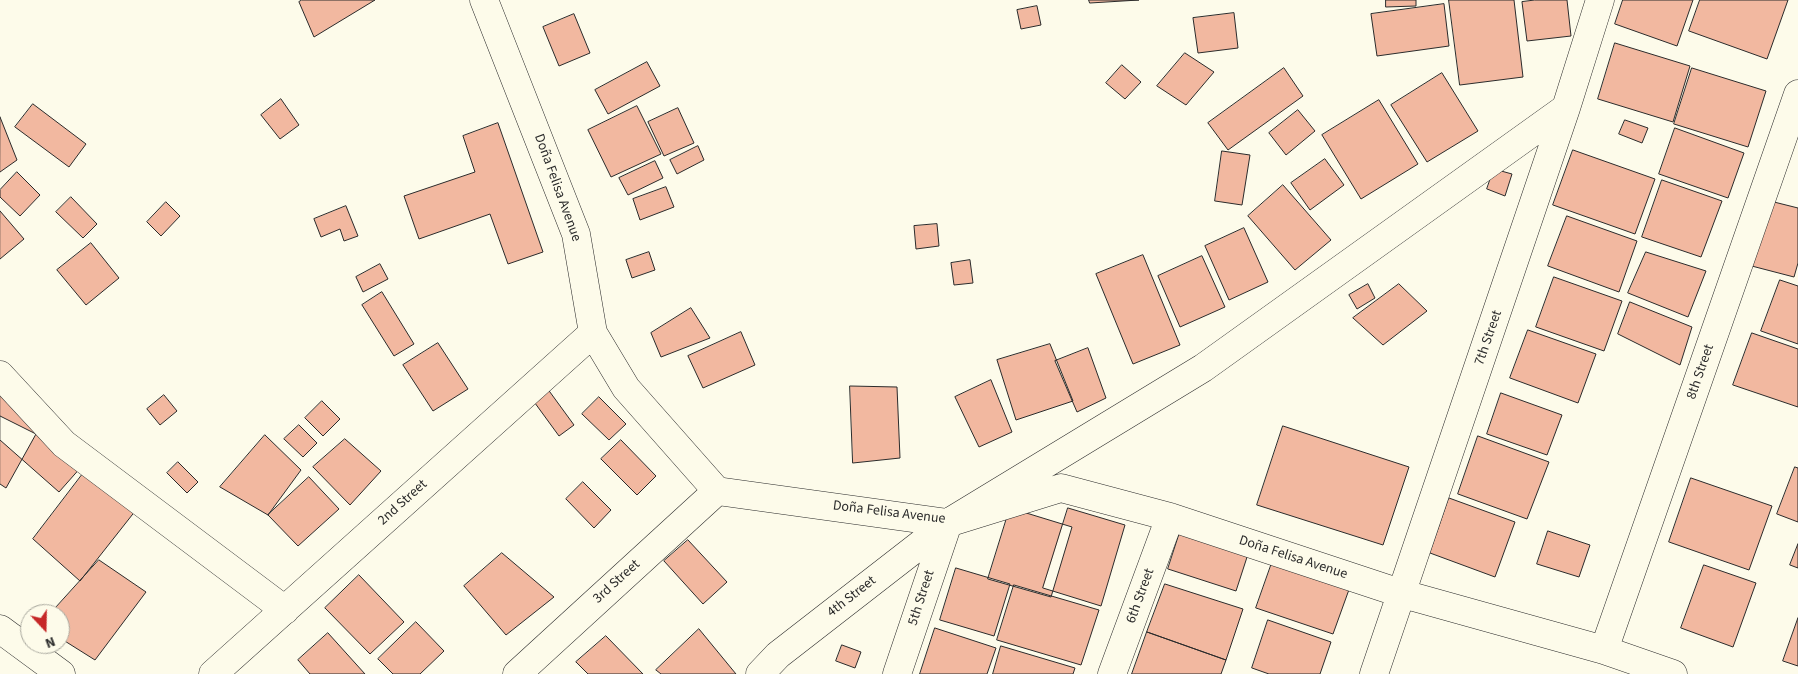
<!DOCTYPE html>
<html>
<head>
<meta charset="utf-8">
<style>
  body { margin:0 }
  #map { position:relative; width:1798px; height:674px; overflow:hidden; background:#fdfbea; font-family:"Source Sans 3",sans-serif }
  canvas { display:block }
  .north { position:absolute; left:20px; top:604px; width:50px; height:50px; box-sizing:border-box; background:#fdfbea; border:1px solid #a9a89e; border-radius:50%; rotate:159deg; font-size:14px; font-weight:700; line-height:20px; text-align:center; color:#2b2b2b }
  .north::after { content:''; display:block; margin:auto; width:18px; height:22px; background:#c62828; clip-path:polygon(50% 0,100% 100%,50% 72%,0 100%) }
</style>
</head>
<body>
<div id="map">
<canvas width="1798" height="674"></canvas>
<div class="north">N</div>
</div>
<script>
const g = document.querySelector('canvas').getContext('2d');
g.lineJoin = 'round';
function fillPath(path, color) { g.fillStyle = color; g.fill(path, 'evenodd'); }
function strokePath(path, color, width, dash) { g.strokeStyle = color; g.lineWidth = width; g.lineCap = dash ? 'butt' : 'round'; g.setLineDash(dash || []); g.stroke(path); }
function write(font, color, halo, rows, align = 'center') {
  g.font = font + ' "Source Sans 3",sans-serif'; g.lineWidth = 4; g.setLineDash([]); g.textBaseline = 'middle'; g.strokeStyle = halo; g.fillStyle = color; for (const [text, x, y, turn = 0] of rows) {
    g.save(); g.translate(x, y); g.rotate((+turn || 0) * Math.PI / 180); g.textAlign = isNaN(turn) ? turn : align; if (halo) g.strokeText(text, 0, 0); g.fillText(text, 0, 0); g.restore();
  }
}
const building = new Path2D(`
  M 302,0 L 375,0 L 314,37 L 299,2 Z
  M 1089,0 L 1139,0 L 1090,3 Z
  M 1386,0 L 1416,0 L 1416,6 L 1386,7 Z
  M 1449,0 L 1514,0 L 1523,77 L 1460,85 Z
  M 1535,0 L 1567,0 L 1571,36 L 1527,41 L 1522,2 Z
  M 1623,0 L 1693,0 L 1677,46 L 1615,24 Z
  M 1700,0 L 1788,0 L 1767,59 L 1689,31 Z
  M 1444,4 L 1449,46 L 1377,56 L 1371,14 Z
  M 1037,6 L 1041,25 L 1021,29 L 1017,10 Z
  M 1234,13 L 1238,48 L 1198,53 L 1193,18 Z
  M 574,14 L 590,53 L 559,66 L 543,27 Z
  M 1615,43 L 1690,66 L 1673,122 L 1598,99 Z
  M 1185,53 L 1214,72 L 1186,105 L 1157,86 Z
  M 647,62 L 660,86 L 608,114 L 595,90 Z
  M 1122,65 L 1141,82 L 1125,99 L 1106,83 Z
  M 1284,68 L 1303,96 L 1228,150 L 1208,123 Z
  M 1692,68 L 1766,91 L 1748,147 L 1674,124 Z
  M 1442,73 L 1478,131 L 1427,162 L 1391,105 Z
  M 281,99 L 299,125 L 280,139 L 261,115 Z
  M 1379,100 L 1418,164 L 1361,199 L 1322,135 Z
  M 33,104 L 86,144 L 69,167 L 15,127 Z
  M 637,106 L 661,154 L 611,177 L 588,130 Z
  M 678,108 L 694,143 L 664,156 L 648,122 Z
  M 1298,110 L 1315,131 L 1286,155 L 1269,133 Z
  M 0,117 L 17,160 L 0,172 Z
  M 1625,120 L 1648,128 L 1642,143 L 1619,134 Z
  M 498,123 L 543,252 L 508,264 L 490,214 L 419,239 L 404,196 L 475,172 L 463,136 Z
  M 1675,128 L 1744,153 L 1728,198 L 1659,174 Z
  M 698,146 L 704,160 L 677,174 L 670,160 Z
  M 1573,150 L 1655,179 L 1635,234 L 1553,205 Z
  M 1222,151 L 1250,155 L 1242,205 L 1215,201 Z
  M 1325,159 L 1344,185 L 1310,210 L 1291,183 Z
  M 655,161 L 663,178 L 628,195 L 619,178 Z
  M 1494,169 L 1512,174 L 1505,196 L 1487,189 Z
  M 17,172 L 40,195 L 20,216 L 0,197 L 0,190 Z
  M 1662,180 L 1722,201 L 1701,257 L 1642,237 Z
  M 1283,185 L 1331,240 L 1295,270 L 1248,216 Z
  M 666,187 L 674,207 L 640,220 L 633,199 Z
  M 71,197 L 97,224 L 83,238 L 56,212 Z
  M 1762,199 L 1798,208 L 1798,263 L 1794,277 L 1744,264 Z
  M 166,202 L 180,216 L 161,236 L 147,222 Z
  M 346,206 L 358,236 L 344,241 L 340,229 L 321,237 L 314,219 Z
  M 0,211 L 24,239 L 0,259 Z
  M 1567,216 L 1637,241 L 1619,292 L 1548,266 Z
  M 937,224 L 939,246 L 916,249 L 914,226 Z
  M 1244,228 L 1268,282 L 1229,300 L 1205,246 Z
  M 91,243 L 119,278 L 86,305 L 57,270 Z
  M 649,252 L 655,270 L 632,278 L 626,260 Z
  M 1646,252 L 1706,271 L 1688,317 L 1628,293 Z
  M 1143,255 L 1180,345 L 1133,364 L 1096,274 Z
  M 1202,256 L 1225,307 L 1180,327 L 1158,276 Z
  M 970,260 L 973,283 L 954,285 L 951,263 Z
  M 380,264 L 388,279 L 363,292 L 356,277 Z
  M 1554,277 L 1622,301 L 1604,351 L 1536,327 Z
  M 1780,280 L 1798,286 L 1798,344 L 1761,331 Z
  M 1368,284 L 1375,298 L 1357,309 L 1349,295 Z
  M 1399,284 L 1427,311 L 1383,345 L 1353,318 Z
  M 382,292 L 414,344 L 394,356 L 362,305 Z
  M 1630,302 L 1692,327 L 1680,365 L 1618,334 Z
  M 691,308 L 710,338 L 661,357 L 651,333 Z
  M 1528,330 L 1596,354 L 1578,403 L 1510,378 Z
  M 741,332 L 755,365 L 703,388 L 688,356 Z
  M 1752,333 L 1798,349 L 1798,407 L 1733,385 Z
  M 438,343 L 468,389 L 433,411 L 403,365 Z
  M 1050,344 L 1073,401 L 1016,420 L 997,360 Z
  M 1088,348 L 1106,398 L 1077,412 L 1055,361 Z
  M 991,380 L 1012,432 L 979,447 L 955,397 Z
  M 850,386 L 897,387 L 900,458 L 853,463 Z
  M 547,388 L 574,425 L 559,436 L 532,399 Z
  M 1501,393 L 1562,415 L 1547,455 L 1487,434 Z
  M 0,394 L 82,466 L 59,492 L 0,440 Z
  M 164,395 L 177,411 L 160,425 L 147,409 Z
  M 599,397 L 626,424 L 609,440 L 582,414 Z
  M 322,401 L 340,419 L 323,436 L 305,418 Z
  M 0,416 L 36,434 L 6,488 L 0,484 Z
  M 299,425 L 317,443 L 303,457 L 284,439 Z
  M 1283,426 L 1409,467 L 1383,545 L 1257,505 Z
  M 265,435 L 301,470 L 268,515 L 220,487 Z
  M 1478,436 L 1549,462 L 1527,519 L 1458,494 Z
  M 345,439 L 381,471 L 350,505 L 313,467 Z
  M 621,440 L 656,476 L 637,495 L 601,459 Z
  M 178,462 L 198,482 L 187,493 L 167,473 Z
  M 1795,467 L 1798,468 L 1798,522 L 1777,514 Z
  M 85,471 L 136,510 L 80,581 L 33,539 Z
  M 309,477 L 339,509 L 298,546 L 268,515 Z
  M 1691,478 L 1772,506 L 1749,570 L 1669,542 Z
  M 583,482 L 611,510 L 594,528 L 566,499 Z
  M 1449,498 L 1515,522 L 1495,577 L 1430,553 Z
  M 1010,508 L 1072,527 L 1051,597 L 988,579 Z
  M 1068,508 L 1125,525 L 1101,606 L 1043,588 Z
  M 1181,529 L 1249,551 L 1236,591 L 1168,569 Z
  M 1548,531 L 1590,545 L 1579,577 L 1537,564 Z
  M 688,540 L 727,582 L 703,604 L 664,561 Z
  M 1798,544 L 1798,568 L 1790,565 Z
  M 502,553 L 554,597 L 506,635 L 464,586 Z
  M 1274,557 L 1351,584 L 1333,634 L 1256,608 Z
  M 99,560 L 146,592 L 95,660 L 60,638 L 60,614 L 50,614 Z
  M 1704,565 L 1756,583 L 1733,647 L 1681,628 Z
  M 956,568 L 1010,584 L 994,636 L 940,620 Z
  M 359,575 L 404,622 L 370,654 L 325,608 Z
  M 1165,584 L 1243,609 L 1226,660 L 1147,632 Z
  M 1014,585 L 1099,610 L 1081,665 L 997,640 Z
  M 1798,618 L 1798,666 L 1783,661 Z
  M 1268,620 L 1331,642 L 1320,674 L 1269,674 L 1252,668 Z
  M 416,622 L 444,651 L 420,674 L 393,674 L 378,659 Z
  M 935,628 L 996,648 L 987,674 L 920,674 Z
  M 699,629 L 736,674 L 661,674 L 656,670 Z
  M 1147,632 L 1226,660 L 1221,674 L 1132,674 Z
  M 328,633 L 365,674 L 310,674 L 298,660 Z
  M 606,636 L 643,674 L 588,674 L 576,662 Z
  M 842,645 L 861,652 L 855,668 L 836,661 Z
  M 1001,646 L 1075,668 L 1073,674 L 993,674 Z`);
fillPath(building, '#f2b8a0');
strokePath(building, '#2b2b2b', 1);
const minor = new Path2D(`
  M 484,0 L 576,234 L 593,333 L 626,388 L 717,491 L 948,523 L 1061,488 L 1170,517 L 1403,594 L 1604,650 L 1673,674
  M 0,375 L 64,444 L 285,610
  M 0,629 L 61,674
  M 1604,650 L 1798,94
  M 213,674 L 593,333
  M 517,674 L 717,491
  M 760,674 L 778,655 L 948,523 L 1203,368 L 1566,108
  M 897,674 L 948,523
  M 1112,674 L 1170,517
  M 1374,674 L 1566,108 L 1600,0`);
strokePath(minor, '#2b2b2b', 29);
strokePath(minor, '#fdfbea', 28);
write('14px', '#2b2b2b', '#fdfbea', [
  ["Doña Felisa Avenue",557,188,70],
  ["7th Street",1489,338,-71],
  ["8th Street",1701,372,-71],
  ["2nd Street",403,503,-42],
  ["Doña Felisa Avenue",889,513,7],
  ["Doña Felisa Avenue",1293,558,18],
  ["3rd Street",617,582,-42],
  ["6th Street",1141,596,-70],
  ["4th Street",852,597,-38],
  ["5th Street",922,598,-72]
]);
</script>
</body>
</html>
